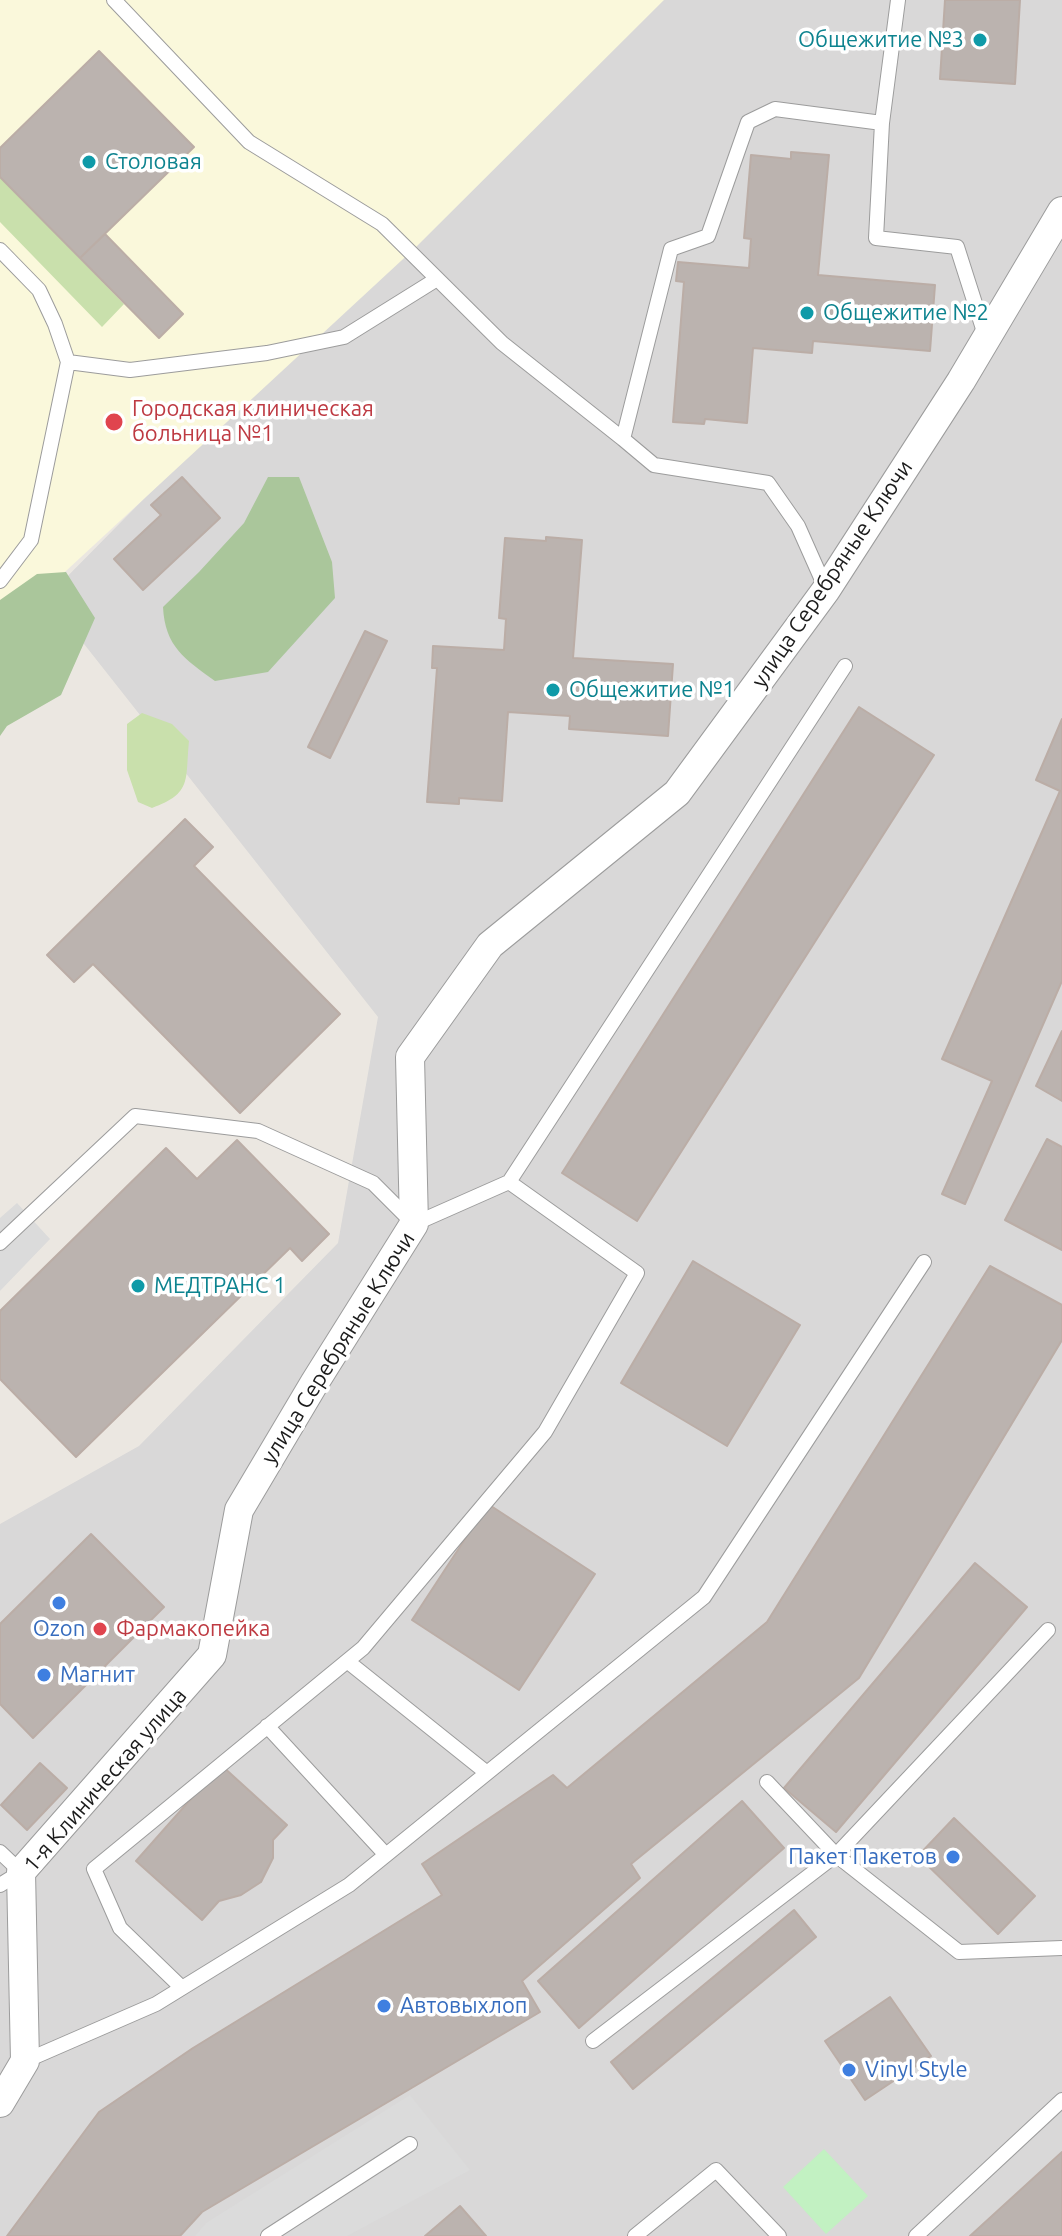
<!DOCTYPE html>
<html>
<head>
<meta charset="utf-8">
<style>
  body { margin:0 }
  canvas { display:block; background:#ebe7e1 }
</style>
</head>
<body>
<canvas width="1062" height="2236"></canvas>
<script>
const g = document.querySelector('canvas').getContext('2d');
g.lineJoin = 'round';
function fillPath(path, color) { g.fillStyle = color; g.fill(path, 'evenodd'); }
function strokePath(path, color, width, dash) { g.strokeStyle = color; g.lineWidth = width; g.lineCap = dash ? 'butt' : 'round'; g.setLineDash(dash || []); g.stroke(path); }
function write(font, color, halo, rows, align = 'center') {
  g.font = font + ' Ubuntu,sans-serif'; g.lineWidth = 7; g.setLineDash([]); g.textBaseline = 'middle'; g.strokeStyle = halo; g.fillStyle = color; for (const [text, x, y, turn = 0] of rows) {
    g.save(); g.translate(x, y); g.rotate((+turn || 0) * Math.PI / 180); g.textAlign = isNaN(turn) ? turn : align; if (halo) g.strokeText(text, 0, 0); g.fillText(text, 0, 0); g.restore();
  }
}
fillPath(new Path2D(`
  M 640,0 L 1062,0 L 1062,2236 L 0,2236 L 0,1524 L 139,1446 L 338,1243 L 378,1017 L 47,597 L 427,212 Z`), '#d9d8d8');
fillPath(new Path2D(`
  M 0,0 L 664,0 L 415,248 L 40,595 L 0,703 Z`), '#faf8db');
fillPath(new Path2D(`
  M 0,177 L 124,304 L 102,327 L 0,222 Z
  M 142,713 L 172,724 L 189,741 C 185,780 193,793 152,808 L 138,802 L 127,770 L 127,724 Z`), '#c9e0ac');
fillPath(new Path2D(`
  M 268,477 L 299,477 L 332,562 L 335,598 L 268,672 L 215,681 C 185,659 165,647 163,607 L 199,572 L 244,523 Z
  M 66,572 L 95,618 L 61,695 L 7,726 L 0,736 L 0,600 L 37,574 Z`), '#aac69b');
fillPath(new Path2D(`
  M 824,2149 L 868,2196 L 826,2234 L 783,2187 Z`), '#c2f1c2');
fillPath(new Path2D(`
  M 17,1203 L 50,1239 L 0,1291 L 0,1218 Z
  M 410,2095 L 470,2170 L 347,2236 L 195,2236 L 206,2223 Z`), '#dbdbdb');
const building = new Path2D(`
  M 945,0 L 1020,0 L 1015,84 L 940,79 Z
  M 99,51 L 194,147 L 80,258 L 0,177 L 0,148 Z
  M 791,152 L 829,155 L 818,275 L 935,285 L 930,351 L 813,341 L 812,353 L 753,348 L 747,423 L 705,419 L 704,424 L 673,422 L 684,282 L 676,281 L 678,262 L 749,268 L 751,239 L 744,238 L 751,155 L 791,159 Z
  M 105,234 L 183,314 L 159,338 L 80,258 Z
  M 182,477 L 220,518 L 143,590 L 114,559 L 161,515 L 151,505 Z
  M 546,537 L 582,540 L 573,658 L 673,664 L 668,736 L 569,729 L 570,716 L 508,712 L 502,801 L 459,798 L 459,804 L 427,802 L 437,668 L 432,668 L 433,646 L 504,650 L 506,619 L 499,618 L 505,538 L 546,541 Z
  M 365,631 L 387,641 L 330,758 L 308,747 Z
  M 859,707 L 934,755 L 637,1221 L 562,1173 Z
  M 1062,719 L 1062,981 L 965,1204 L 942,1194 L 992,1081 L 942,1059 L 1060,791 L 1036,780 Z
  M 185,819 L 213,847 L 194,866 L 340,1014 L 240,1113 L 93,964 L 74,982 L 47,955 Z
  M 1062,1031 L 1062,1101 L 1036,1086 Z
  M 1047,1139 L 1062,1147 L 1062,1250 L 1005,1220 Z
  M 237,1140 L 329,1234 L 302,1261 L 290,1248 L 76,1457 L 0,1379 L 0,1311 L 166,1148 L 197,1179 Z
  M 693,1261 L 800,1325 L 727,1446 L 621,1383 Z
  M 990,1266 L 1062,1305 L 1062,1340 L 859,1678 L 631,1864 L 640,1878 L 522,1981 L 540,2012 L 202,2212 L 180,2236 L 7,2236 L 99,2112 L 193,2048 L 442,1895 L 422,1864 L 553,1775 L 567,1788 L 767,1622 Z
  M 488,1504 L 595,1574 L 519,1690 L 412,1620 Z
  M 91,1534 L 164,1607 L 33,1738 L 0,1704 L 0,1624 Z
  M 975,1563 L 1027,1607 L 836,1832 L 784,1788 Z
  M 40,1763 L 67,1788 L 27,1830 L 1,1805 Z
  M 221,1765 L 287,1825 L 273,1840 L 273,1858 L 261,1882 L 241,1895 L 219,1901 L 202,1920 L 136,1861 Z
  M 742,1801 L 784,1848 L 579,2028 L 538,1981 Z
  M 954,1818 L 1035,1896 L 998,1934 L 918,1856 Z
  M 794,1910 L 816,1937 L 633,2089 L 611,2062 Z
  M 890,1997 L 931,2056 L 865,2100 L 825,2041 Z
  M 1062,2152 L 1062,2236 L 970,2236 Z
  M 460,2206 L 486,2236 L 425,2236 Z`);
fillPath(building, '#bbb3af');
strokePath(building, '#bbada6', 2);
const lane = new Path2D(`
  M 114,0 L 249,142 L 382,224 L 502,343 L 623,439
  M 898,0 L 882,123 L 876,238 L 957,247 L 986,338
  M 0,250 L 39,290 L 55,324 L 68,362 L 31,540 L 0,581
  M 68,362 L 130,370 L 267,353 L 344,337 L 437,279
  M 826,589 L 798,526 L 768,483 L 654,465 L 623,439 L 671,249 L 708,236 L 748,122 L 775,109 L 882,123
  M 0,1243 L 135,1116 L 258,1131 L 373,1183 L 414,1224 L 509,1182 L 845,666
  M 347,1661 L 487,1773
  M 267,1726 L 386,1855
  M 767,1782 L 836,1855 L 959,1952 L 1062,1948
  M 0,1852 L 21,1872 L 0,1885
  M 181,1987 L 120,1928 L 94,1869 L 363,1648 L 545,1432 L 637,1273 L 509,1182
  M 593,2041 L 836,1855 L 1048,1630
  M 25,2061 L 156,2004 L 349,1885 L 704,1597 L 924,1262
  M 268,2236 L 410,2144
  M 635,2236 L 716,2170 L 779,2236
  M 916,2236 L 1062,2100`);
const street = new Path2D(`
  M 0,2103 L 25,2061 L 21,1872 L 212,1655 L 239,1510 L 315,1382 L 414,1224 L 410,1057 L 490,945 L 677,793 L 826,590 L 961,381 L 1062,211`);
strokePath(lane, '#9c9c9c', 16);
strokePath(street, '#9c9c9c', 30);
strokePath(lane, '#fff', 14);
strokePath(street, '#fff', 28);
for (const [x, y, r, color] of [
  [980,40,8,"#0f9aa8"],
  [89,162,8,"#0f9aa8"],
  [807,313,8,"#0f9aa8"],
  [114,422,10,"#e0444e"],
  [553,690,8,"#0f9aa8"],
  [138,1286,8,"#0f9aa8"],
  [59,1603,8,"#3f7fe0"],
  [100,1629,8,"#e0444e"],
  [44,1675,8,"#3f7fe0"],
  [953,1857,8,"#3f7fe0"],
  [384,2006,8,"#3f7fe0"],
  [849,2070,8,"#3f7fe0"]
]) { const dot = new Path2D(); dot.arc(x, y, r, 0, 2 * Math.PI); g.fillStyle = color; g.fill(dot); strokePath(dot, '#fff', 3); }
write('22px', '#0d838f', '#fff', [
  ["Общежитие №3",964,40,"right"],
  ["Столовая",105,162],
  ["Общежитие №2",823,313],
  ["Общежитие №1",569,690],
  ["МЕДТРАНС 1",154,1286]
], 'left');
write('22px', '#be3a42', '#fff', [
  ["Городская клиническая",132,409],
  ["больница №1",132,434],
  ["Фармакопейка",116,1629]
], 'left');
write('22px', '#1b1b1b', '#fff', [
  ["улица Серебряные Ключи",832,574,-56],
  ["улица Серебряные Ключи",338,1348,-58],
  ["1-я Клиническая улица",105,1780,-49]
]);
write('22px', '#366cbe', '#fff', [
  ["Ozon",59,1629,"center"],
  ["Магнит",60,1675],
  ["Пакет Пакетов",937,1857,"right"],
  ["Автовыхлоп",400,2006],
  ["Vinyl Style",865,2070]
], 'left');
</script>
</body>
</html>
